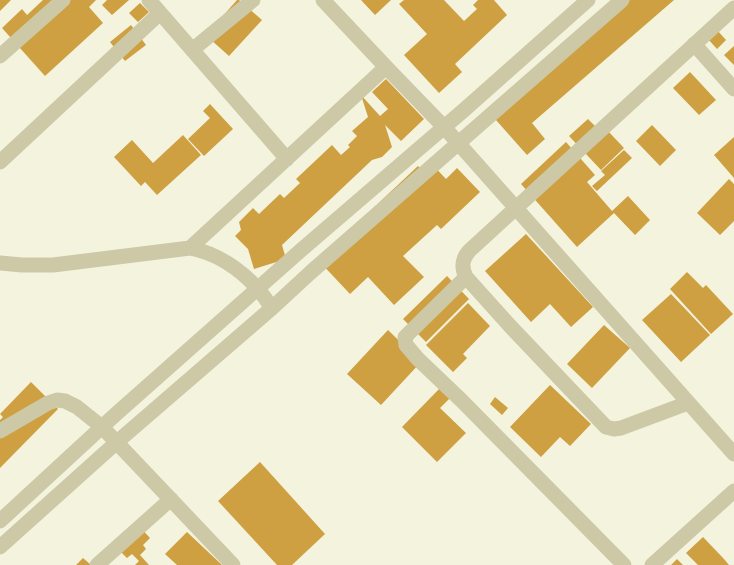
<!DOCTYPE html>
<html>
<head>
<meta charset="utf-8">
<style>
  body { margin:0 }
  canvas { display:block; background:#f4f3dd }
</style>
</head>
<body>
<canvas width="734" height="565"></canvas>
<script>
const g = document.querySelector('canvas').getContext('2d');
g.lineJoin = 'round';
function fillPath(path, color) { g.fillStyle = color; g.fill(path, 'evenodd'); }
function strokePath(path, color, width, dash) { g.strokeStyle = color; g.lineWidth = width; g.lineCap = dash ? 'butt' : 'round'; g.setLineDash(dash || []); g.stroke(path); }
fillPath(new Path2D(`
  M 0,0 L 11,0 L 0,11 Z
  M 43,0 L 96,0 L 89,7 L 103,23 L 45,76 L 2,28 L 22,9 L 27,15 Z
  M 107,0 L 129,0 L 112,15 L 102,5 Z
  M 237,0 L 239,0 L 262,20 L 229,56 L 210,39 L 214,26 Z
  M 361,0 L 391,0 L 375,15 Z
  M 404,0 L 444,0 L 464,21 L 477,9 L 473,5 L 478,0 L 494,0 L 507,15 L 455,64 L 462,72 L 439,93 L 404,55 L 427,34 L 399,4 Z
  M 616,0 L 674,0 L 532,123 L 545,139 L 527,155 L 488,111 Z
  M 140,3 L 149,12 L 138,22 L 129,13 Z
  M 131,25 L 146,45 L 125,61 L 110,42 Z
  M 717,30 L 726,40 L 717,49 L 708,39 Z
  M 734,46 L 734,65 L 724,55 Z
  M 690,72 L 716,100 L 699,115 L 673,88 Z
  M 386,79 L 424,119 L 401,141 L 385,125 L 392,147 L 382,157 L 372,160 L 282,245 L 286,259 L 254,269 L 248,249 L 235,236 L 241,230 L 239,222 L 253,208 L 259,214 L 280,194 L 284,198 L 300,183 L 296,179 L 332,145 L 341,155 L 350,147 L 348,145 L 357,136 L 352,131 L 368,117 L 361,95 L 380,116 L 388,109 L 372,92 Z
  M 210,104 L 233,129 L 204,156 L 188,139 L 210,118 L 203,111 Z
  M 588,119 L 603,134 L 607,130 L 624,148 L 601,170 L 569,136 Z
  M 652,125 L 676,150 L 660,166 L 636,141 Z
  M 183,135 L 201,155 L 157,195 L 145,182 L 141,186 L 114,157 L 132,140 L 153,163 Z
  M 734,137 L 734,178 L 714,155 Z
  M 566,142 L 595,175 L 587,182 L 612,211 L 628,196 L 650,220 L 635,235 L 614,213 L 577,247 L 521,184 Z
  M 624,150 L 632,158 L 597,191 L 592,186 L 605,175 L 601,171 Z
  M 431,163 L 446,179 L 457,168 L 480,192 L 441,229 L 437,225 L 403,256 L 424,277 L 394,305 L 368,277 L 350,294 L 318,260 L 418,166 L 423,171 Z
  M 729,179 L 734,184 L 734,221 L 720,235 L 697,213 Z
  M 526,234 L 593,307 L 571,327 L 550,304 L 531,322 L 485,271 Z
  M 687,272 L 703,288 L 706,285 L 733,314 L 711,334 L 670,289 Z
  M 447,276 L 469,299 L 426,342 L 403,319 Z
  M 671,294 L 710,335 L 681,362 L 642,320 Z
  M 468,303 L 490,326 L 463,354 L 467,358 L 453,372 L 426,345 Z
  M 604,325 L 630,348 L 592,388 L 567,364 Z
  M 388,330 L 421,362 L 381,405 L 347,374 Z
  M 31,382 L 58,409 L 0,468 L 0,420 L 3,417 L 0,414 Z
  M 550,385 L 591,424 L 570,446 L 560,437 L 541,457 L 510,427 Z
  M 441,387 L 451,397 L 440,408 L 466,433 L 437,462 L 402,427 Z
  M 495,397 L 508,408 L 502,415 L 490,404 Z
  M 260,462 L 325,534 L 292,565 L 277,565 L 218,501 Z
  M 137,524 L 150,538 L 143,545 L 146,549 L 140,555 L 149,565 L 135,565 L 139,561 L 132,554 L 127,558 L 117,548 Z
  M 187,532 L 222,565 L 177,565 L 165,554 Z
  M 703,537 L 724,559 L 729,565 L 698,565 L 686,553 Z
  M 83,558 L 91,565 L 76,565 Z
  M 677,559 L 683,565 L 671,565 Z`), '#cea041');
strokePath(new Path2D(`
  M 149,0 L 287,159
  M 323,0 L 386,67
  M 694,44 L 734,89
  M 192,50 L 253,0
  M 0,56 L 63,0
  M 0,162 L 160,13
  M 190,248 L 386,67 L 444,127 L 734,454
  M 0,263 L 22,265 L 53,265 L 190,248 C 216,253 240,269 258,289 C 263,295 268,302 272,308
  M 466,277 L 405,337 L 406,345 L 418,359 L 461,400 L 624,565
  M 688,403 L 621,428 L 614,429 L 606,427 L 510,326 L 466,277 C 461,267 462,259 469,251 L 734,8
  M 0,431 L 48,403 L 57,400 L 65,401 L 77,407 L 102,427 L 233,565
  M 0,521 L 116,414 L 300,251 L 464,110 L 588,0
  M 0,547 L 117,442 L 272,308 L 311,272 L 622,0
  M 97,565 L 171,499
  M 652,565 L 734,491`), '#cdc9a7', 15);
</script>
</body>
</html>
